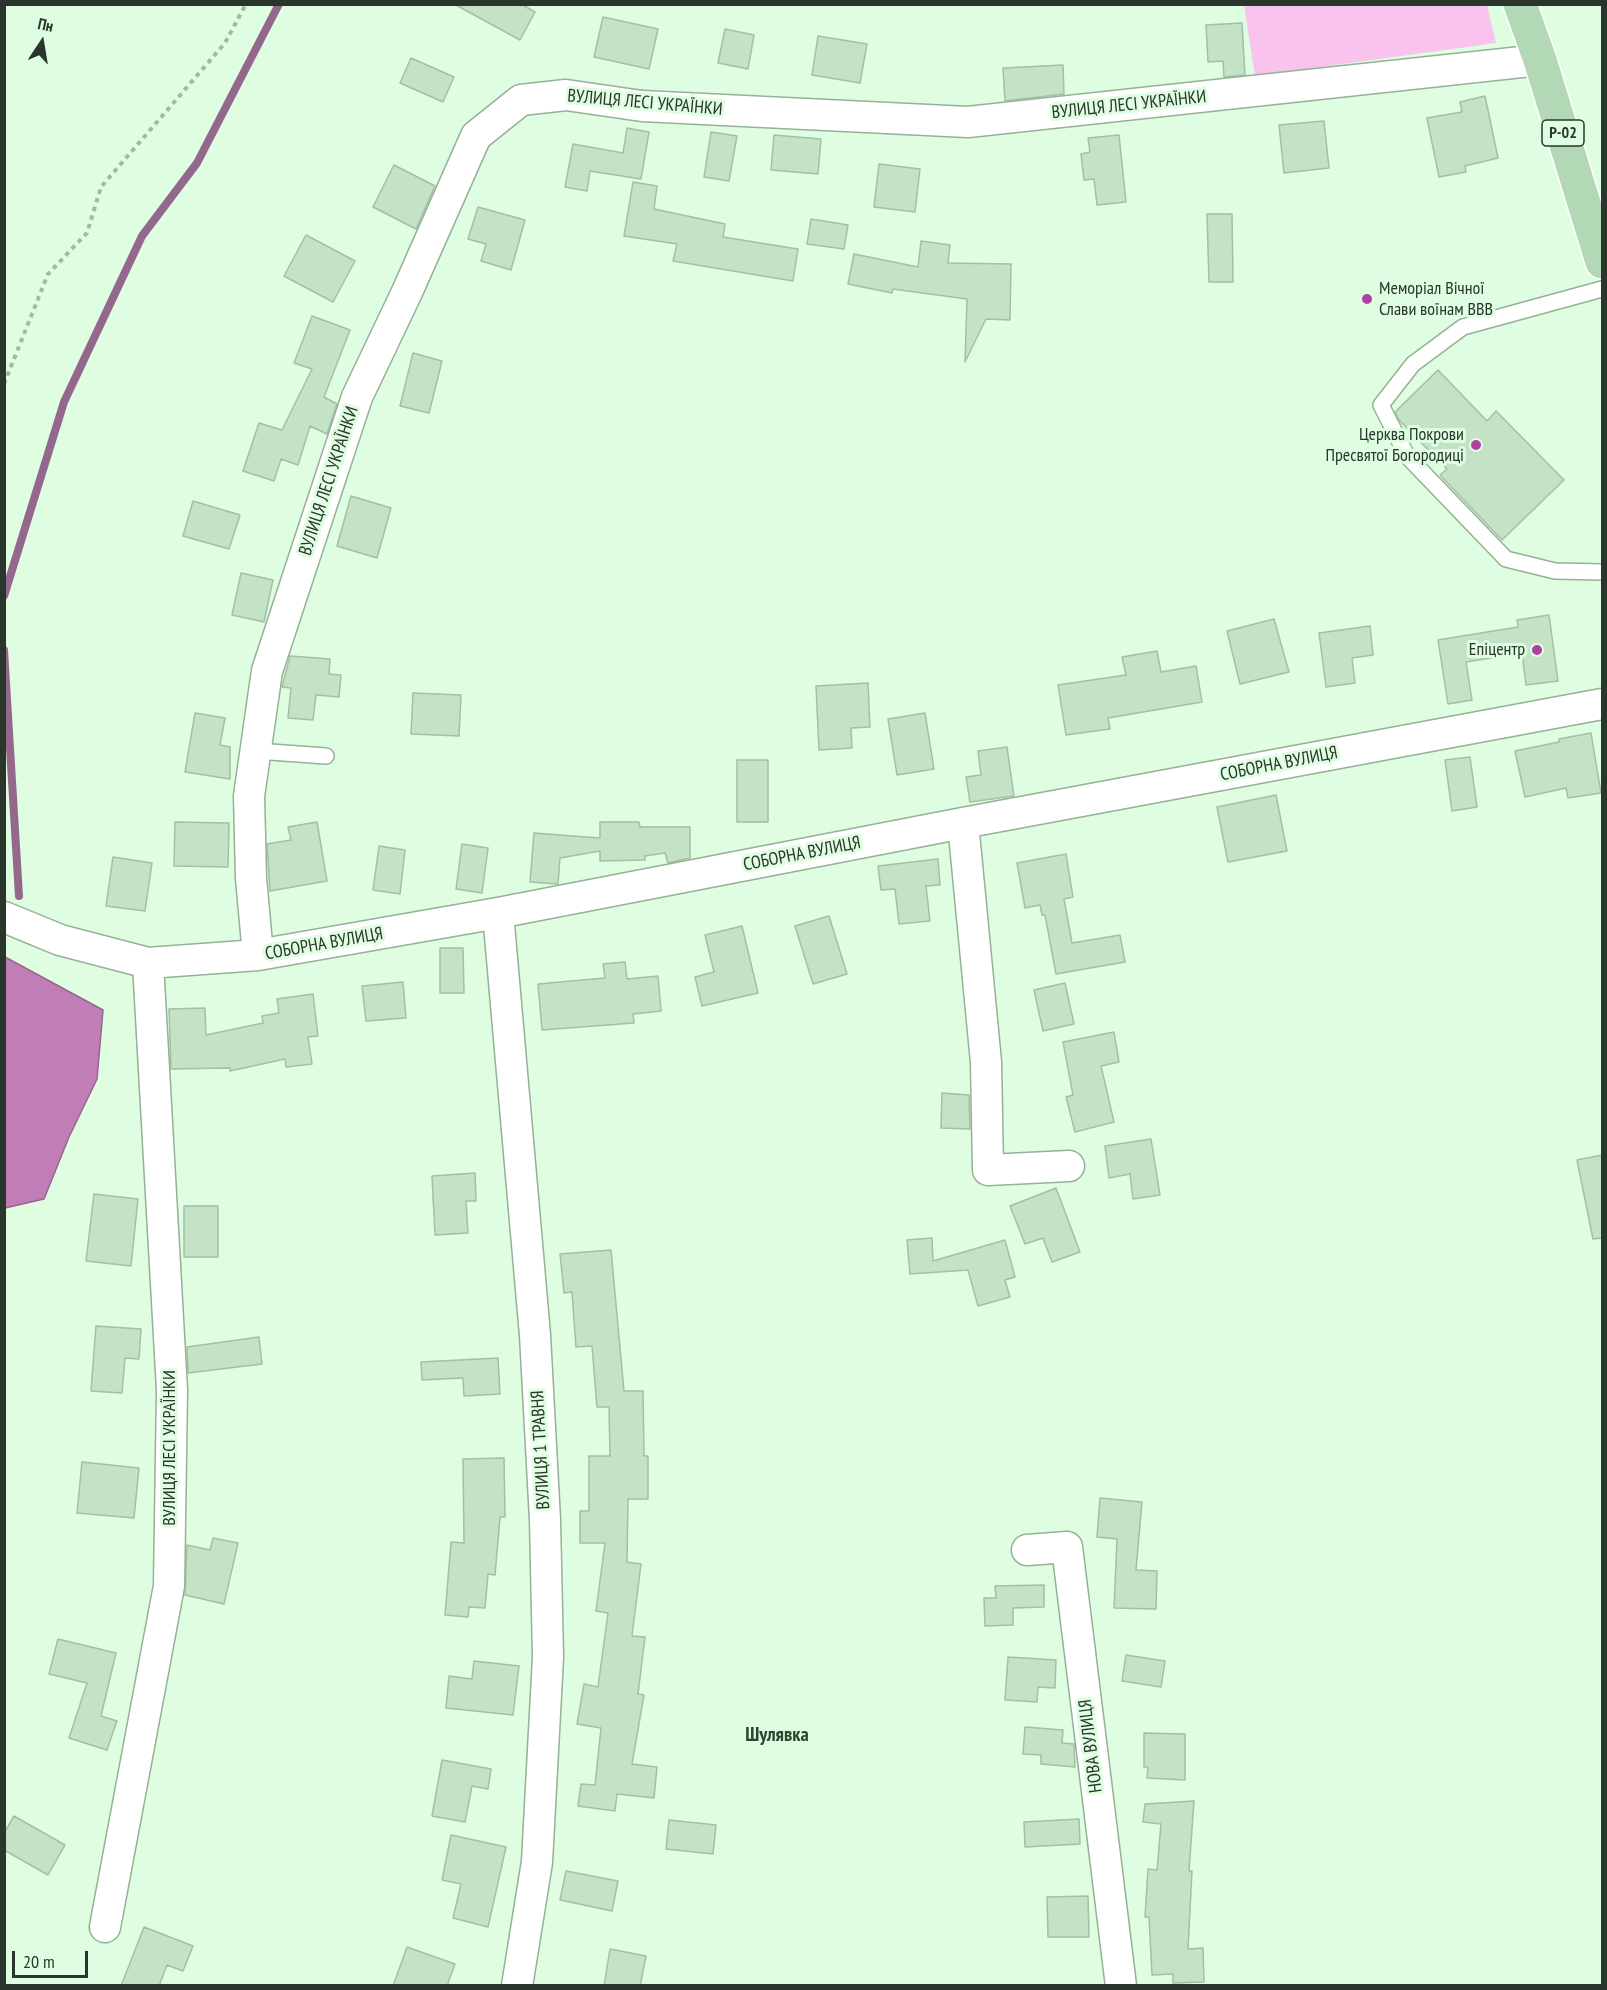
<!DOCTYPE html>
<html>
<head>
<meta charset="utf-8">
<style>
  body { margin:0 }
  #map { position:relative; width:1607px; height:1990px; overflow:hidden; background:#dffde1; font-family:"PT Sans Narrow",sans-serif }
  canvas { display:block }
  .frame { position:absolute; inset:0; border:6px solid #2a362b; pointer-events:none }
  .north { position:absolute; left:12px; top:12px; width:60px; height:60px; -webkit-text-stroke:4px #dffde1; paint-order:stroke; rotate:12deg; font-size:16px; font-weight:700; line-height:24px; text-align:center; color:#2a362b }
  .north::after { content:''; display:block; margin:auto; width:21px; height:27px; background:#2a362b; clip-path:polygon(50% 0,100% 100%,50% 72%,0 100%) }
  .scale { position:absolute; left:12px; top:1951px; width:76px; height:27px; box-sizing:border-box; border:3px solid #2a362b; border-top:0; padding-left:8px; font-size:18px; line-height:21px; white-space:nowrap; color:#2a362b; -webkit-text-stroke:4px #dffde1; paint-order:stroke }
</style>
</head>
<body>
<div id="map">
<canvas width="1607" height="1990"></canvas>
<div class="frame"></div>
<div class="north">Пн</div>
<div class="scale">20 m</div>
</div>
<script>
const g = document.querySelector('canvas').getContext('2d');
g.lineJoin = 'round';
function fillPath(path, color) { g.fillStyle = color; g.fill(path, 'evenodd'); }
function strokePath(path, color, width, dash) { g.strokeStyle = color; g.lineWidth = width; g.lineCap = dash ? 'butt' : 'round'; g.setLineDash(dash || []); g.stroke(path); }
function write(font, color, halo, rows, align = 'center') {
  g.font = font + ' "PT Sans Narrow",sans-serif'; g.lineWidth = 6; g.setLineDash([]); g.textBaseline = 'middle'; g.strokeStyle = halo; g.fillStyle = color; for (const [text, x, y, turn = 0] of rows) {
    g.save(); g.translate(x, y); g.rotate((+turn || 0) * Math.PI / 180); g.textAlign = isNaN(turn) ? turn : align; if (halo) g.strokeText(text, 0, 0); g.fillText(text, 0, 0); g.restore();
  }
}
fillPath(new Path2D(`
  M 1244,5 L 1487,5 L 1496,43 L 1255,76 Z`), '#f8c3ed');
const water = new Path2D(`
  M 5,957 L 103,1010 L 97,1079 L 69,1137 L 44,1199 L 5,1208 Z`);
fillPath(water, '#c17db5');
strokePath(water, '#94688c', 1.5);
strokePath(new Path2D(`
  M 4,596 L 64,402 L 142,236 L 197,163 L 279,4
  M 4,650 L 19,896`), '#94688c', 8);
const building = new Path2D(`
  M 454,4 L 521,4 L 535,12 L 520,40 Z
  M 603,17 L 658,29 L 649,69 L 594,57 Z
  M 1242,23 L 1245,75 L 1224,77 L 1223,61 L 1208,62 L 1206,25 Z
  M 725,29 L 754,35 L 748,69 L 718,63 Z
  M 818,36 L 867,44 L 860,83 L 812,75 Z
  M 411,58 L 454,77 L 443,102 L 400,83 Z
  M 1063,65 L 1064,94 L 1005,101 L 1003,68 Z
  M 1485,96 L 1498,158 L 1465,166 L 1466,172 L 1439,177 L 1427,118 L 1462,112 L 1460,102 Z
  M 1324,121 L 1329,168 L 1284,173 L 1279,125 Z
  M 627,128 L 649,132 L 641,179 L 590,171 L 587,191 L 565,187 L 573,144 L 623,153 Z
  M 711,132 L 737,136 L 729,181 L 704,177 Z
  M 774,135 L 821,139 L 818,174 L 771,170 Z
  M 1119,135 L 1126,202 L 1097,205 L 1094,179 L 1084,180 L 1081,154 L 1090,152 L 1088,138 Z
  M 879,164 L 920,169 L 915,212 L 874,207 Z
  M 394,165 L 435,186 L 416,229 L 373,207 Z
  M 633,182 L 657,186 L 654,209 L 725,224 L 723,237 L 798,249 L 793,281 L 673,261 L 677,244 L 624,236 Z
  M 478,207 L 525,220 L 511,270 L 481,261 L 486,244 L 468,239 Z
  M 1207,214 L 1232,214 L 1233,282 L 1209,282 Z
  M 811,219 L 848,225 L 844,249 L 807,244 Z
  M 306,235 L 355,261 L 333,302 L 284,276 Z
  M 921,241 L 950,245 L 948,263 L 1011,264 L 1010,320 L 986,319 L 965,362 L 967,299 L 893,289 L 892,293 L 848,284 L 854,254 L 918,267 Z
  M 312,316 L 350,330 L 324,397 L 337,404 L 327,434 L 310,426 L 298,465 L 281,459 L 274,481 L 243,471 L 259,423 L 282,430 L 312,369 L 294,363 Z
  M 413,353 L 442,361 L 429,413 L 400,406 Z
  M 1438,370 L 1487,421 L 1496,411 L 1564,480 L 1502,540 L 1440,475 L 1447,469 L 1399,420 L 1395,412 Z
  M 351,496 L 391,508 L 377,558 L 337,546 Z
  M 193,501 L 240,515 L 229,549 L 183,536 Z
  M 241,573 L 273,580 L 264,622 L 232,615 Z
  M 1549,615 L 1558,681 L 1526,685 L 1522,653 L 1466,662 L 1472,700 L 1448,704 L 1438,640 L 1518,627 L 1517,620 Z
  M 1274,619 L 1289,672 L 1240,684 L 1227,631 Z
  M 1370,626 L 1373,655 L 1352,658 L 1355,683 L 1326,687 L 1319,633 Z
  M 1157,651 L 1161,672 L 1196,666 L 1202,702 L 1108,718 L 1110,729 L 1066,735 L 1058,685 L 1126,675 L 1122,657 Z
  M 290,656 L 330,659 L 329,674 L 341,675 L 339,697 L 316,695 L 313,720 L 288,718 L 291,688 L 282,687 Z
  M 868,683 L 870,727 L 851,728 L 852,748 L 819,750 L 816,686 Z
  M 413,693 L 461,695 L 459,736 L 411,734 Z
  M 195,713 L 225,718 L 220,745 L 230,747 L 230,779 L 185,772 Z
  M 925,713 L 934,769 L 897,775 L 888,719 Z
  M 1591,733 L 1601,793 L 1568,798 L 1566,788 L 1525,797 L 1515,751 L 1559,742 L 1559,739 Z
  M 1007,747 L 1014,796 L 970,802 L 966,777 L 981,775 L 978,751 Z
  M 1470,757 L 1477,807 L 1452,811 L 1445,760 Z
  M 737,760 L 768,760 L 768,822 L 737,822 Z
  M 1276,795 L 1287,851 L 1228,862 L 1217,807 Z
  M 175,822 L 229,823 L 228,867 L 174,866 Z
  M 317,822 L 327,881 L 270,891 L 267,844 L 291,840 L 288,827 Z
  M 600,822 L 639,822 L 640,827 L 690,827 L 690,858 L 668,863 L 665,853 L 645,856 L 645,860 L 600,861 L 600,851 L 560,858 L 558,884 L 530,882 L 534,833 L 600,838 Z
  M 462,844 L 488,848 L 482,893 L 456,889 Z
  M 379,846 L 405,850 L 400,894 L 373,890 Z
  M 1066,854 L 1073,897 L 1064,899 L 1072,943 L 1120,935 L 1125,962 L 1056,974 L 1045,915 L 1042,915 L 1040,905 L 1025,908 L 1017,863 Z
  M 113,857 L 152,863 L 145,911 L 106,906 Z
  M 938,859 L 940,885 L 926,886 L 930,921 L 899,924 L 895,889 L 881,890 L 878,866 Z
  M 829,916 L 847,974 L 813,984 L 795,926 Z
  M 742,926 L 758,993 L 702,1006 L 695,977 L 714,972 L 705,935 Z
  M 440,948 L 463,948 L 464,993 L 440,993 Z
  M 625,962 L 627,979 L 658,976 L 661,1011 L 633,1014 L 634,1023 L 542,1030 L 538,984 L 605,978 L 603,964 Z
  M 403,982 L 406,1018 L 366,1021 L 362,986 Z
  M 1065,983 L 1074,1024 L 1043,1031 L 1034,990 Z
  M 313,994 L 318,1036 L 308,1037 L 312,1064 L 286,1067 L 285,1059 L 230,1071 L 230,1068 L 171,1069 L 169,1009 L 205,1008 L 206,1035 L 263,1023 L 262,1016 L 279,1013 L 277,999 Z
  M 1114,1032 L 1119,1062 L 1101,1066 L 1114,1122 L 1075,1132 L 1066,1097 L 1073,1095 L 1063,1042 Z
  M 942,1093 L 969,1095 L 970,1129 L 941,1128 Z
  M 1151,1139 L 1160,1195 L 1133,1199 L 1130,1174 L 1109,1178 L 1105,1146 Z
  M 1602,1155 L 1602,1238 L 1593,1239 L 1577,1160 Z
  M 475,1173 L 476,1201 L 466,1201 L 468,1233 L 435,1235 L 432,1176 Z
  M 1056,1188 L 1080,1252 L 1052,1262 L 1043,1238 L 1025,1244 L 1010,1206 Z
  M 94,1194 L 138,1199 L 131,1266 L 86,1261 Z
  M 184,1206 L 218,1206 L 218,1257 L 184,1257 Z
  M 932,1238 L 933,1261 L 1005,1240 L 1015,1277 L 1005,1280 L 1010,1297 L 978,1306 L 968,1270 L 910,1274 L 907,1240 Z
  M 611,1250 L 624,1391 L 643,1391 L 644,1456 L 648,1456 L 648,1499 L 628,1499 L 627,1562 L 641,1564 L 632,1636 L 645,1637 L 638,1694 L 644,1695 L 632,1764 L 657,1767 L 654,1798 L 617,1794 L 615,1811 L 578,1806 L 581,1784 L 595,1785 L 601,1728 L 577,1724 L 584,1684 L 598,1687 L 608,1613 L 596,1611 L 605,1543 L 580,1543 L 580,1511 L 589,1511 L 589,1456 L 610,1456 L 609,1407 L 597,1407 L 592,1346 L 576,1347 L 572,1292 L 564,1293 L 560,1254 Z
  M 96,1326 L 141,1329 L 139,1359 L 125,1358 L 122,1393 L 91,1391 Z
  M 259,1337 L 262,1364 L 188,1373 L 187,1347 Z
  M 498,1358 L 500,1394 L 464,1396 L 463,1378 L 422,1380 L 421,1362 Z
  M 504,1458 L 505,1517 L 500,1517 L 495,1575 L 488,1574 L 485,1608 L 469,1607 L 468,1617 L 445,1615 L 451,1542 L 464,1543 L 463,1459 Z
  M 82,1462 L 139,1468 L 134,1518 L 77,1513 Z
  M 1100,1498 L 1142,1502 L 1136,1570 L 1157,1571 L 1156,1609 L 1114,1608 L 1117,1539 L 1097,1537 Z
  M 213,1538 L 238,1543 L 224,1604 L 185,1595 L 187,1545 L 210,1550 Z
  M 1044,1585 L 1044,1607 L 1013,1608 L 1013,1625 L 985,1626 L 984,1598 L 996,1598 L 995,1586 Z
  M 58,1639 L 116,1653 L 101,1716 L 117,1721 L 107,1750 L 69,1738 L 87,1683 L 49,1674 Z
  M 1126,1655 L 1165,1661 L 1161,1687 L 1122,1681 Z
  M 1008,1657 L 1056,1660 L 1055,1688 L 1038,1687 L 1037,1702 L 1005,1700 Z
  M 474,1661 L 519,1666 L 513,1715 L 446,1708 L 449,1676 L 472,1679 Z
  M 1025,1727 L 1063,1730 L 1062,1743 L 1074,1744 L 1075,1767 L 1041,1764 L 1041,1755 L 1023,1754 Z
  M 1144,1733 L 1185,1734 L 1185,1780 L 1147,1778 L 1148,1767 L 1144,1767 Z
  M 442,1760 L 491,1769 L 488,1789 L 472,1786 L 465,1822 L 432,1816 Z
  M 1194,1801 L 1189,1871 L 1192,1871 L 1188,1949 L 1203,1948 L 1204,1982 L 1173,1983 L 1173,1974 L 1152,1975 L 1149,1917 L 1145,1917 L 1148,1869 L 1157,1870 L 1161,1824 L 1143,1822 L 1145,1804 Z
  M 14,1816 L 65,1845 L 48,1875 L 4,1850 L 4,1833 Z
  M 1079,1819 L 1080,1844 L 1025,1847 L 1024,1822 Z
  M 669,1820 L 716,1825 L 713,1854 L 666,1849 Z
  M 451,1835 L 506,1847 L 488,1927 L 453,1918 L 461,1884 L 442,1880 Z
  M 566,1871 L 618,1881 L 612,1911 L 560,1900 Z
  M 1088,1896 L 1089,1937 L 1048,1937 L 1047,1897 Z
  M 144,1927 L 193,1946 L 183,1971 L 167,1965 L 159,1986 L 121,1986 Z
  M 407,1947 L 455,1964 L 447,1986 L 393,1986 Z
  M 610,1949 L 646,1956 L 640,1986 L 604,1986 Z`);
fillPath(building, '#c4e2c6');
strokePath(building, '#a3bfa4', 1.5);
const service = new Path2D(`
  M 1602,289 L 1463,327 L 1413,364 L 1381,405 L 1407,456 L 1506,559 L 1555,571 L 1602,572
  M 256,751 L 326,756`);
const minor = new Path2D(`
  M 963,823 L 986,1062 L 988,1170 L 1069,1166
  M 498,913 L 535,1335 L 545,1520 L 548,1657 L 537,1862 L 517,1986
  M 4,917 L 60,940 L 148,963 L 258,955 L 498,913 L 963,823 L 1602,704
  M 258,955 L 251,878 L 249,796 L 267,671 L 357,397 L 407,292 L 476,136 L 521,100 L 566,95 L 642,106 L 968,122 L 1540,60
  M 1027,1550 L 1067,1547 L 1121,1986
  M 105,1927 L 169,1586 L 172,1390 L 148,963`);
const primary = new Path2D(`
  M 1520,4 L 1540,60 L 1602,262`);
strokePath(service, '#95b196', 18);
strokePath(minor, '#95b196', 33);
strokePath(primary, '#fff', 36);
strokePath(new Path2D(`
  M 4,384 L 48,274 L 87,233 L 101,187 L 225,43 L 246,4`), '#a2baa4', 4, [4.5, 4.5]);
strokePath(service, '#fff', 15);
strokePath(minor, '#fff', 30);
strokePath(primary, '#b3d8b6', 33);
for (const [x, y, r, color] of [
  [1367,299,6,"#ae41a0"],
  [1476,445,6,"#ae41a0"],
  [1537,650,6,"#ae41a0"]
]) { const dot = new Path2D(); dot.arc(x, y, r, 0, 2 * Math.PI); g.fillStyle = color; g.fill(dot); strokePath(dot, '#dffde1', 2); }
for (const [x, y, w] of [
  [1563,133,42]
]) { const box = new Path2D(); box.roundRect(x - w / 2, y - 13, w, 26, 4.5); g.fillStyle = '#dffde1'; g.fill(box); strokePath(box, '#2a362b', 1.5); }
write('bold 16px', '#2a362b', null, [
  ["Р-02",1563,133]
]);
write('18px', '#2a362b', '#dffde1', [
  ["ВУЛИЦЯ ЛЕСІ УКРАЇНКИ",645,103,5],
  ["ВУЛИЦЯ ЛЕСІ УКРАЇНКИ",1129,105,-6],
  ["ВУЛИЦЯ ЛЕСІ УКРАЇНКИ",329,481,-72],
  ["СОБОРНА ВУЛИЦЯ",1279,764,-11],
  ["СОБОРНА ВУЛИЦЯ",802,854,-11],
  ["СОБОРНА ВУЛИЦЯ",324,944,-10],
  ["ВУЛИЦЯ ЛЕСІ УКРАЇНКИ",170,1448,-90],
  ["ВУЛИЦЯ 1 ТРАВНЯ",541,1450,-93],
  ["НОВА ВУЛИЦЯ",1091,1746,-97]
]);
write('18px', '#2a362b', '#dffde1', [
  ["Меморіал Вічної",1379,289,"left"],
  ["Слави воїнам ВВВ",1379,310,"left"],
  ["Церква Покрови",1464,435],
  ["Пресвятої Богородиці",1464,456],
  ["Епіцентр",1525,650]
], 'right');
write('bold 20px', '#2d462f', '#dffde1', [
  ["Шулявка",777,1735]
]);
</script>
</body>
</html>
